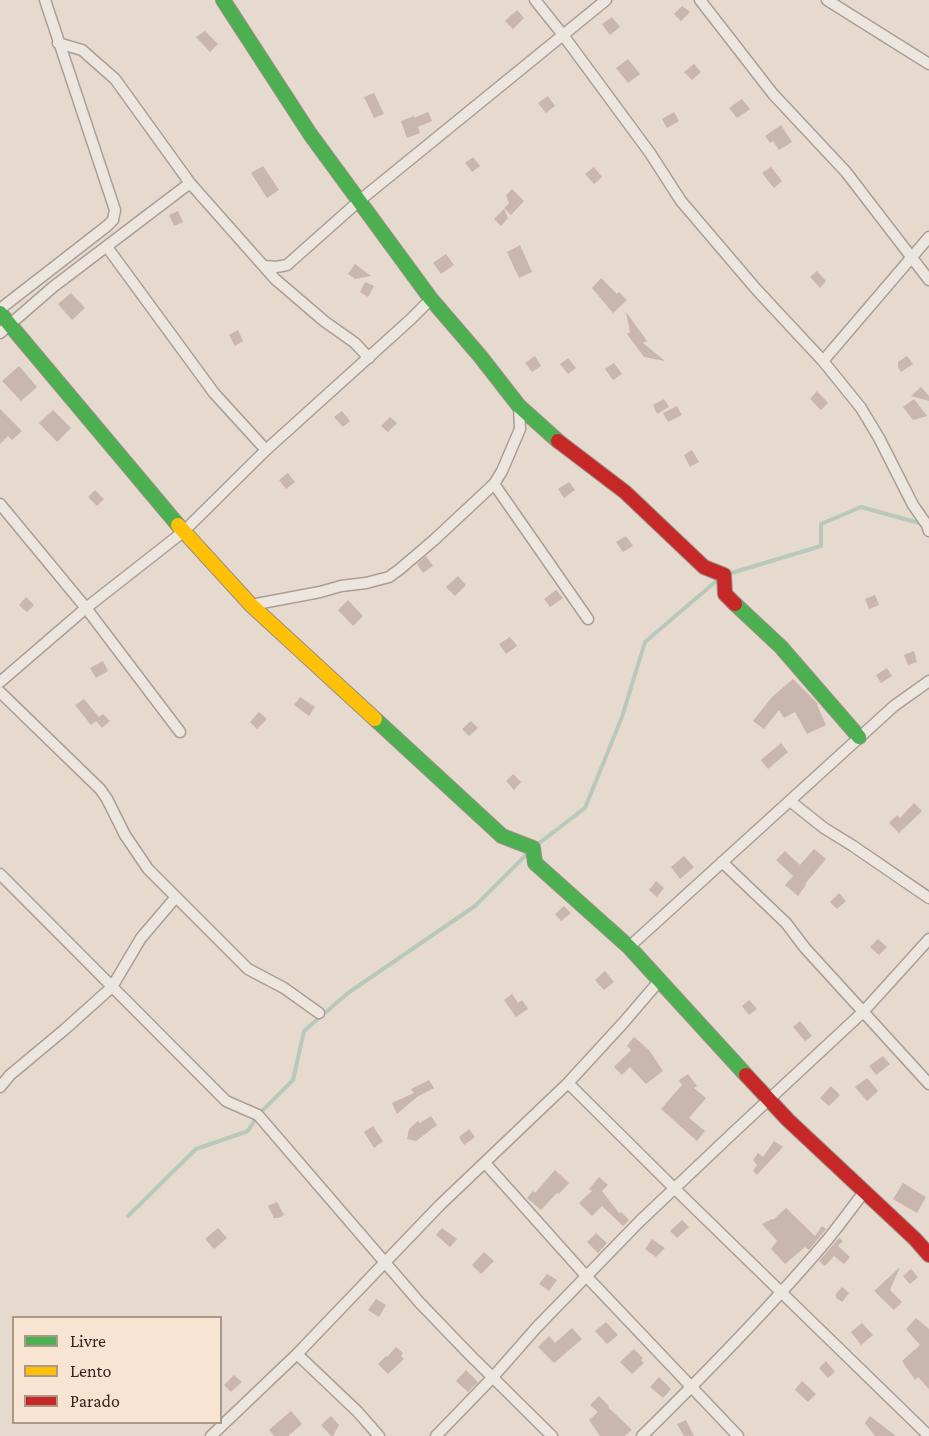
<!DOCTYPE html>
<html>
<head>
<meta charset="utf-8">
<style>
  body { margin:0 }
  #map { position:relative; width:929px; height:1436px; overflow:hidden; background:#e6d9ce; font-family:"Crimson Pro",serif }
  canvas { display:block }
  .legend { position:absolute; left:12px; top:1316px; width:210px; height:108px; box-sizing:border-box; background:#f7e4d2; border:2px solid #ab988a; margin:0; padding:8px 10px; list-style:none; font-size:18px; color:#3a251d }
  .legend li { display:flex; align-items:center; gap:12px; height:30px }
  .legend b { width:30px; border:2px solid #ab988a }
</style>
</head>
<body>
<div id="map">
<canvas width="929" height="1436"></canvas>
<ul class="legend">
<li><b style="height:8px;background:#4caf50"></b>Livre</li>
<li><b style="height:8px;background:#ffc107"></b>Lento</li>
<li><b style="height:8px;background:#c62828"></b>Parado</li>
</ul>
</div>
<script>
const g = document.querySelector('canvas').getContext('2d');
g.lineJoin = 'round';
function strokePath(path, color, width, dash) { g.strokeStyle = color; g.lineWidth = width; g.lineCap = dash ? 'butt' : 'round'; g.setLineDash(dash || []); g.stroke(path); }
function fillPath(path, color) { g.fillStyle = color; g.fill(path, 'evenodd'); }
strokePath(new Path2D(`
  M 728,574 L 821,546 L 821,524 L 861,507 L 923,524
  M 534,847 L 585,808 L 622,717 L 645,642 L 721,577
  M 128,1216 L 196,1149 L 248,1131 L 258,1115 L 293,1080 L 304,1031 L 348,993 L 475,906 L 529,852`), '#b8c9bb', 4);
fillPath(new Path2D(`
  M 682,6 L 690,12 L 681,21 L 674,14 Z
  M 517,10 L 524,18 L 513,29 L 505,21 Z
  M 612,17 L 620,27 L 610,35 L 602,24 Z
  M 205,31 L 218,44 L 210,52 L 196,37 Z
  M 628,59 L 640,74 L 628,83 L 616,68 Z
  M 694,64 L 701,72 L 692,80 L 684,72 Z
  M 374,93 L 384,114 L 374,118 L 364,97 Z
  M 548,96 L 555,106 L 546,113 L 538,103 Z
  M 742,99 L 750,109 L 737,118 L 729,108 Z
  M 428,112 L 432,121 L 418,127 L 420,133 L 407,138 L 401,121 L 414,116 L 414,118 Z
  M 674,112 L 679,121 L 667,128 L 662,119 Z
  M 781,125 L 792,142 L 779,150 L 773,141 L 770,143 L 765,136 Z
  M 473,157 L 480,166 L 472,172 L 465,163 Z
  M 263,166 L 279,190 L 267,198 L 251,173 Z
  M 594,167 L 602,177 L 594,184 L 585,174 Z
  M 771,167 L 782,181 L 774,188 L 762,173 Z
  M 512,189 L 524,201 L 511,215 L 504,208 L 509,203 L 506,195 Z
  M 504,209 L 508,218 L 501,226 L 494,219 Z
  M 178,211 L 183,222 L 174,226 L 169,215 Z
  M 520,245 L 532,272 L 519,278 L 507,252 Z
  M 446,254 L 454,265 L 441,274 L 433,263 Z
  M 355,264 L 371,276 L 355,279 L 348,274 Z
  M 817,271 L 826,281 L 820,288 L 810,277 Z
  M 601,278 L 617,294 L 619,292 L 627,300 L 613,313 L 592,288 Z
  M 365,282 L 374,286 L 368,297 L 360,292 Z
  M 71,293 L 85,308 L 72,320 L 58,304 Z
  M 626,312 L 647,341 L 643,343 L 665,361 L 644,357 L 627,334 L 630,332 Z
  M 238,330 L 243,341 L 235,346 L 229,335 Z
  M 535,356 L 541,366 L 532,372 L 525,363 Z
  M 907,356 L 913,364 L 901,372 L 898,367 L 898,362 Z
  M 568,358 L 576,368 L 568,374 L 560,364 Z
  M 614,363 L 622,374 L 613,380 L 605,369 Z
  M 19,366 L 37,387 L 21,401 L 2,381 Z
  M 921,387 L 929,396 L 929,401 L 911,396 Z
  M 817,391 L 828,403 L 821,410 L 810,399 Z
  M 664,399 L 669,407 L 657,414 L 653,405 Z
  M 914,399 L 927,416 L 913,420 L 903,407 Z
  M 677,406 L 682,415 L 668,422 L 663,413 Z
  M 0,409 L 22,431 L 12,440 L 8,436 L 0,444 Z
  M 53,410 L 71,428 L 57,442 L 39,423 Z
  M 342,411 L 350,421 L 343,427 L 334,417 Z
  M 390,417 L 397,423 L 388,432 L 381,426 Z
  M 692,450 L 699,462 L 690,467 L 684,455 Z
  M 288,473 L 295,482 L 286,489 L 279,480 Z
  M 569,482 L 575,490 L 564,498 L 558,489 Z
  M 95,490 L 104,499 L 97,506 L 88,497 Z
  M 626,536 L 633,546 L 623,552 L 616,542 Z
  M 426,556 L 433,566 L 423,573 L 417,564 Z
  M 458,576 L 466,585 L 455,596 L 446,587 Z
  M 556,590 L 563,598 L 550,607 L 544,599 Z
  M 875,595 L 879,605 L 869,609 L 865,599 Z
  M 26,597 L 34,605 L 27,612 L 19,605 Z
  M 348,600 L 363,616 L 353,626 L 338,610 Z
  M 510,637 L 517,646 L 506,654 L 499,644 Z
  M 914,651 L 917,662 L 908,665 L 904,655 Z
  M 103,661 L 108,671 L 96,678 L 90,668 Z
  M 887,668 L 892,676 L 881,683 L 876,675 Z
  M 793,679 L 818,704 L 817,705 L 826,725 L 807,734 L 795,712 L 784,718 L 779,710 L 764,729 L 753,721 L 772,697 Z
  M 300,697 L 315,707 L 309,716 L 294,705 Z
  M 84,699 L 99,717 L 103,714 L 110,721 L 102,728 L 96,721 L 91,725 L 75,705 Z
  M 259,712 L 267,719 L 257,729 L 250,722 Z
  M 471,721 L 478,728 L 469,736 L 462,729 Z
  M 781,743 L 788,752 L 768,769 L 761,760 Z
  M 513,774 L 521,782 L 514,790 L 506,781 Z
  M 914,803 L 922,811 L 899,833 L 889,823 L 897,815 L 900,818 Z
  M 814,849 L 826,859 L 805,884 L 806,885 L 798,896 L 785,885 L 793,876 L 776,860 L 785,851 L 800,865 Z
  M 684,856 L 694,867 L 680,879 L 671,867 Z
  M 656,881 L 664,888 L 657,897 L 649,890 Z
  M 839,893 L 846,901 L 837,909 L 830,902 Z
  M 564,906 L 571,913 L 561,921 L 555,914 Z
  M 878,939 L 887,947 L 879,955 L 870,947 Z
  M 605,971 L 614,982 L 604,990 L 595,980 Z
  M 512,994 L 518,1003 L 522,1000 L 528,1009 L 516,1017 L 504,1000 Z
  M 749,1000 L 757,1009 L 749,1015 L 742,1006 Z
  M 800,1021 L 812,1036 L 805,1041 L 793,1027 Z
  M 634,1037 L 649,1050 L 663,1071 L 646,1084 L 630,1067 L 622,1075 L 614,1067 L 631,1050 L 627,1046 Z
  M 883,1056 L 890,1064 L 876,1075 L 869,1066 Z
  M 688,1074 L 697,1086 L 694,1088 L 706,1098 L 689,1118 L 705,1131 L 697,1141 L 661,1109 L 682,1085 L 679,1080 Z
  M 867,1078 L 878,1091 L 867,1101 L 855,1087 Z
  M 429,1080 L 434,1088 L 417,1097 L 397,1114 L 392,1103 L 414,1093 L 411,1089 Z
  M 831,1086 L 840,1095 L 829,1106 L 820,1098 Z
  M 431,1116 L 437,1125 L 416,1141 L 407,1139 L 409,1129 L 418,1121 L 420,1123 Z
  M 373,1126 L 383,1141 L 374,1148 L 364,1132 Z
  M 469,1129 L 475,1137 L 464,1145 L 459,1137 Z
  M 774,1141 L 783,1147 L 757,1175 L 753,1171 L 757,1165 L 753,1160 L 758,1153 L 763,1157 Z
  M 555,1170 L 569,1183 L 559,1194 L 557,1193 L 541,1210 L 527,1198 L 533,1191 L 535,1193 Z
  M 599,1177 L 608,1185 L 602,1191 L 619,1213 L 621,1212 L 629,1220 L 623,1226 L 602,1206 L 592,1216 L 579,1203 L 592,1191 L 589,1189 Z
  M 903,1183 L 926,1197 L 917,1213 L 893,1199 Z
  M 277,1202 L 284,1215 L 278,1218 L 274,1218 L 268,1206 Z
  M 786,1208 L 815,1236 L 822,1226 L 826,1229 L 809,1250 L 805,1247 L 785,1264 L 771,1249 L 777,1241 L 762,1224 L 772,1219 L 773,1220 Z
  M 682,1220 L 689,1227 L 677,1238 L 670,1231 Z
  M 218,1228 L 227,1238 L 214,1249 L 205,1239 Z
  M 442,1228 L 457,1239 L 450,1247 L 436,1235 Z
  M 596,1233 L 607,1243 L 598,1253 L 587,1242 Z
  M 839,1238 L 843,1241 L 838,1246 L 850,1257 L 844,1264 L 834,1256 L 825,1266 L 819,1261 Z
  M 652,1239 L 665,1248 L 656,1257 L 645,1249 Z
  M 484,1252 L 494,1261 L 481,1274 L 472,1265 Z
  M 900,1267 L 890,1290 L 902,1302 L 894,1310 L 874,1291 Z
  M 911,1269 L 918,1277 L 910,1284 L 903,1276 Z
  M 547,1274 L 557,1280 L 549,1291 L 539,1284 Z
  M 842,1287 L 849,1293 L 842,1302 L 836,1298 L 836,1294 Z
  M 376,1299 L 386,1305 L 379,1317 L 368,1310 Z
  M 916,1318 L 929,1329 L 929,1389 L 918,1377 L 915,1380 L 902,1361 L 920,1345 L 906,1329 Z
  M 606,1322 L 618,1335 L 607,1344 L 595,1331 Z
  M 862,1323 L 873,1335 L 861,1345 L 851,1332 Z
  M 572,1328 L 582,1339 L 554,1363 L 538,1347 L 549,1336 L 555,1343 Z
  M 396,1347 L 403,1353 L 401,1356 L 404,1359 L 388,1374 L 378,1364 L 386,1356 L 387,1357 Z
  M 634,1349 L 643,1358 L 641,1360 L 644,1363 L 632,1374 L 620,1362 Z
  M 826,1361 L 835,1372 L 828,1378 L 819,1368 Z
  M 466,1370 L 478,1382 L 468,1392 L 456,1381 Z
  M 234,1375 L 242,1382 L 231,1392 L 224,1385 Z
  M 659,1377 L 671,1389 L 663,1398 L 650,1387 Z
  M 802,1381 L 816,1394 L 808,1402 L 795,1390 Z
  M 599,1396 L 609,1406 L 608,1407 L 632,1430 L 625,1436 L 600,1436 L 589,1420 L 598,1412 L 590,1405 Z
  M 291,1411 L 302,1424 L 288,1436 L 274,1436 L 269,1430 Z
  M 331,1416 L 339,1425 L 333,1436 L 331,1436 L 321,1425 Z
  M 870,1416 L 896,1436 L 875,1436 L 865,1423 Z
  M 686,1420 L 694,1436 L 684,1436 L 677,1424 Z`), '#c9b6ae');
const street = new Path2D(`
  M 535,0 L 563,35 L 650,153 L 681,201 L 756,289 L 823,361 L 861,408 L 879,438 L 913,505 L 927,525 L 929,531
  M 700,0 L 773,94 L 846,172 L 929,280
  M 827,0 L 929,64
  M 58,43 L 82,50 L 115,79 L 190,183 L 275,279 L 324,321 L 355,343 L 369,358
  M 107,247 L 214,393 L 266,450
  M 265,266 L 276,267 L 287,265 L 359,201 L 606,0
  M 0,309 L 107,226 L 113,220 L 115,210 L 45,0
  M 0,333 L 53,287 L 190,183
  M 823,361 L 929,237
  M 494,484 L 588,619
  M 0,504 L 86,608 L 180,732
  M 251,605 L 320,592 L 341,586 L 366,583 L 389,577 L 400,569 L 434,540 L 494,484 L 502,471 L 520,429 L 519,406
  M 0,682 L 86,608 L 183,532 L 266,450 L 411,319 L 431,299
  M 0,692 L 100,789 L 107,799 L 125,835 L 148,869 L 248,969 L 284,988 L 319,1013
  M 790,801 L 824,828 L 853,846 L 929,898
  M 722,862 L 786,923 L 805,948 L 929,1084
  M 0,874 L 226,1101 L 258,1115 L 419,1302 L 470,1355 L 552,1436
  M 629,947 L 894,706 L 929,681
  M 568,1083 L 674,1188 L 929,1436
  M 0,1087 L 10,1075 L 64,1030 L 112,987 L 141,938 L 176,897
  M 485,1163 L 587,1277 L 738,1436
  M 297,1354 L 357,1411 L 379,1436
  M 211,1436 L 297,1354 L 440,1205 L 568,1083 L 624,1022 L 660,980
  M 436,1436 L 493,1377 L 537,1327 L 640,1221 L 735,1131 L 863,1012 L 929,939
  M 642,1436 C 706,1373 770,1308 828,1239 C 840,1224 852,1208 864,1192`);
const fast = new Path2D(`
  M 223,0 L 310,134 L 431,299 L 480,356 L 519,406 L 558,441
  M 0,313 L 178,525
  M 735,604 L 781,647 L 859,737
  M 375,719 L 502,836 L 533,848 L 535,863 L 629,947 L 746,1075`);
const slow = new Path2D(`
  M 178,525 L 251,605 L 375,719`);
const jam = new Path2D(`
  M 558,441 L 625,492 L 704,567 L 724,575 L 725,594 L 735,604
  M 746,1075 L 788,1120 L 915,1239 L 929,1255`);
strokePath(street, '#ab9e96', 13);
strokePath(fast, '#9a8e86', 16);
strokePath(slow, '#9a8e86', 16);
strokePath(jam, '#9a8e86', 16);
strokePath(street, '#ede6df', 10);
strokePath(fast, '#4caf50', 14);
strokePath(slow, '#ffc107', 14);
strokePath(jam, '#c62828', 14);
</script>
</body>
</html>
